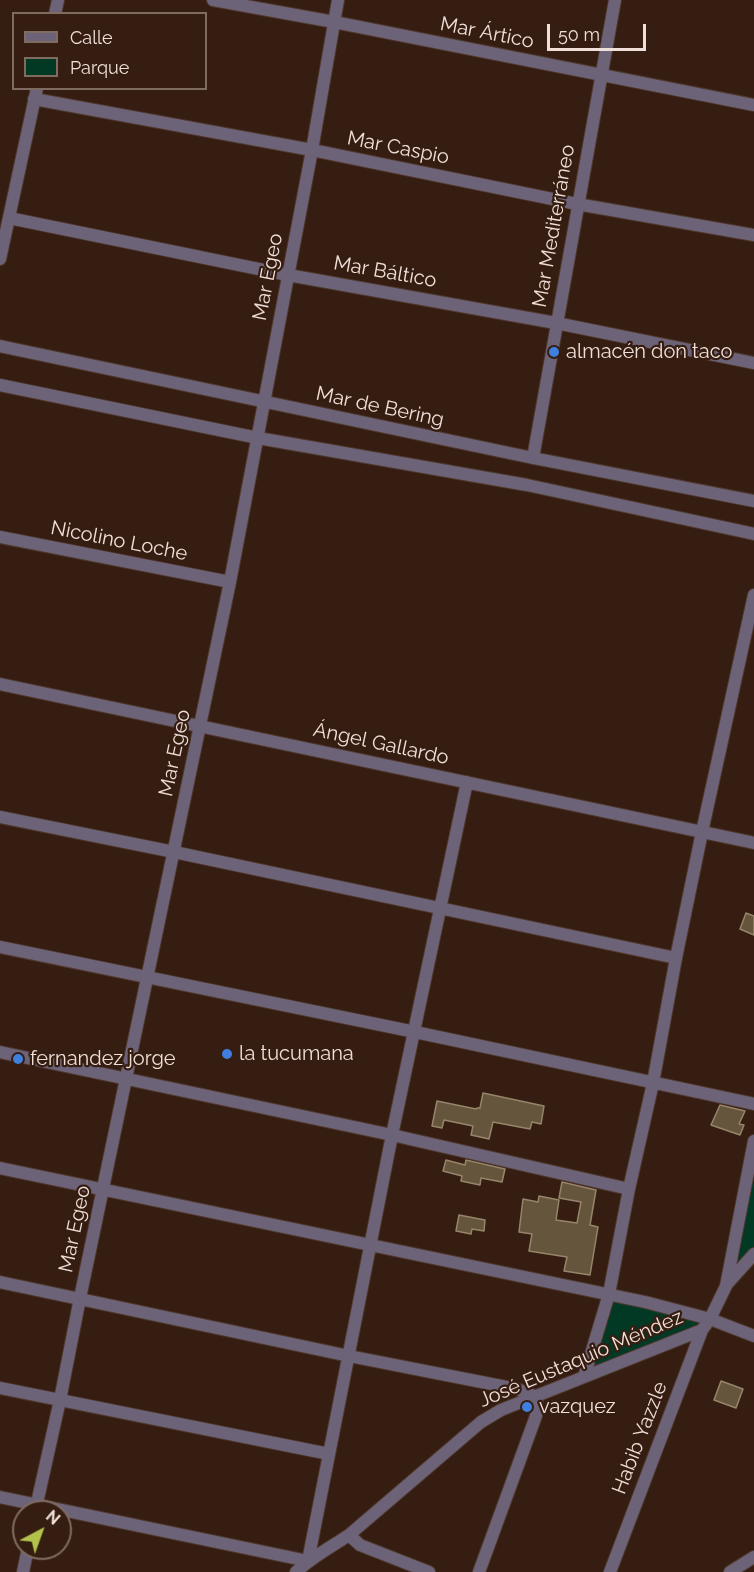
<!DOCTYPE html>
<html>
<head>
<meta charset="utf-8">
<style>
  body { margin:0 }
  #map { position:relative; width:754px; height:1572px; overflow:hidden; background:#351d11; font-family:Raleway,sans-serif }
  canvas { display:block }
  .legend { position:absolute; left:12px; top:12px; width:195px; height:78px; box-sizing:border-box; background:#351d11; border:2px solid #806b61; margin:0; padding:8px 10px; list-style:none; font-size:18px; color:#f0dfd8 }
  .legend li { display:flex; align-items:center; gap:12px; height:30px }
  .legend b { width:30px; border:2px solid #806b61 }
  .north { position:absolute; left:12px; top:1500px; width:60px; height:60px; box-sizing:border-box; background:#351d11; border:2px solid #806b61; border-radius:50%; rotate:41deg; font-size:16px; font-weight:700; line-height:24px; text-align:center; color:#f0dfd8 }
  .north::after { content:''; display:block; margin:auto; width:21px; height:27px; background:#b3c24b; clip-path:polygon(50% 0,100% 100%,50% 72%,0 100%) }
  .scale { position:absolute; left:547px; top:24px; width:99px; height:27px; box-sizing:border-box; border:3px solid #f0dfd8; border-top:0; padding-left:8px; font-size:18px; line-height:21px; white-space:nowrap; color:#f0dfd8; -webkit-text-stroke:4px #351d11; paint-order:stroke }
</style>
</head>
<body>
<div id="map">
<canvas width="754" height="1572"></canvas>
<ul class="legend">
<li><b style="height:8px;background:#6d6378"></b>Calle</li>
<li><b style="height:16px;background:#023925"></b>Parque</li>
</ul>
<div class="north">N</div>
<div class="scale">50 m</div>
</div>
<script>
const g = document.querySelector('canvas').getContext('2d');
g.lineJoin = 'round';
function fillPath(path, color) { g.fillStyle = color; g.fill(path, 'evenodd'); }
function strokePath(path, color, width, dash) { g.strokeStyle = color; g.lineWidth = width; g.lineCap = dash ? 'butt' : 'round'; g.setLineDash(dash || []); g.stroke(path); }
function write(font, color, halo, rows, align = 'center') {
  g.font = font + ' Raleway,sans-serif'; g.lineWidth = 4.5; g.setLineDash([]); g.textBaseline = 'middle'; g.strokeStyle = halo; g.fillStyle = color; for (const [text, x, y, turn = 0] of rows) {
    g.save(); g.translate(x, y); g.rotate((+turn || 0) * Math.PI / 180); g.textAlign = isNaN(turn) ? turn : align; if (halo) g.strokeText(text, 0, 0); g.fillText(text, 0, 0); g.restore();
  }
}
fillPath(new Path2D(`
  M 754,1147 L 754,1253 L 727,1283 Z
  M 610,1296 L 709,1320 L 702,1329 L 586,1375 Z`), '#023925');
const building = new Path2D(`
  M 746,913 L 754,916 L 754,935 L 740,929 Z
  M 483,1093 L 544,1106 L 541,1124 L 532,1122 L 530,1129 L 493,1122 L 489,1139 L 471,1135 L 473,1126 L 444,1120 L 442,1128 L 432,1126 L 437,1101 L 476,1109 L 477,1108 L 480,1108 Z
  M 720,1105 L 745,1111 L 739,1124 L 744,1125 L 740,1135 L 711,1125 Z
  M 446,1160 L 465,1165 L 466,1160 L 505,1169 L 502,1182 L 481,1178 L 480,1185 L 461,1181 L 462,1176 L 443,1171 Z
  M 562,1182 L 596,1190 L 590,1225 L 598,1227 L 590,1275 L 564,1271 L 567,1257 L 529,1251 L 532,1234 L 519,1232 L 523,1199 L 538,1202 L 539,1196 L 559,1200 L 556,1220 L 577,1223 L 581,1202 L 559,1198 Z
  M 459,1215 L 485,1220 L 484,1231 L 472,1229 L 471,1234 L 456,1231 Z
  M 721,1381 L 743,1389 L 736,1408 L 714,1400 Z`);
fillPath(building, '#65553c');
strokePath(building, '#97856b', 1.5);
const minor = new Path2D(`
  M 213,0 L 334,22 L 754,105
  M 55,14 L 58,0
  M 34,99 L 312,150 L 577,204 L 754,235
  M 9,218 L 288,275 L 556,323 L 754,363
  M 0,259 L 37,88
  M 0,346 L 533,458 L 754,501
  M 0,385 L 258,438 L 527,485 L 754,534
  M 533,458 L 615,0
  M 0,537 L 230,582
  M 0,684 L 754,843
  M 0,817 L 174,852 L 676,958
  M 0,947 L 415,1032 L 754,1104
  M 0,1052 L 392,1135 L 629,1189
  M 0,1168 L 645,1302 L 710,1319 L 754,1336
  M 0,1282 L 349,1356 L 517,1389 L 537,1397 L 536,1416 L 479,1572
  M 727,1284 L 754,1254
  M 584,1377 L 609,1294 L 629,1189 L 653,1083 L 676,958 L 702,832 L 754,595
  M 0,1388 L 329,1454
  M 0,1497 L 308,1561
  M 35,1512 L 60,1400 L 80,1298 L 230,582 L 312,150 L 338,0
  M 349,1535 L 360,1545 L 429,1572
  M 308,1561 L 392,1135 L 467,782
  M 23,1572 L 28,1548
  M 296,1572 C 312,1557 331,1547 349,1535 L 481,1422 L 501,1410 L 702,1330
  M 610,1572 L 702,1330 L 710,1319 L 726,1286 L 754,1141
  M 730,1572 L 754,1557`);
strokePath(minor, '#4f382d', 14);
strokePath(minor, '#6d6378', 12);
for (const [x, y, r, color] of [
  [554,352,6,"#3f7fe0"],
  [227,1054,6,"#3f7fe0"],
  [18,1059,6,"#3f7fe0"],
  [527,1407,6,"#3f7fe0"]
]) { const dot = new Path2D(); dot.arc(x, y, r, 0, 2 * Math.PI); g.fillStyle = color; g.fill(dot); strokePath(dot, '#351d11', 2); }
write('20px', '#f0dfd8', '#351d11', [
  ["Mar Ártico",487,33,11],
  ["Mar Caspio",398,148,11],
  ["Mar Mediterráneo",554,226,-80],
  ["Mar Báltico",385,272,10],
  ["Mar Egeo",268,277,-79],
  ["Mar de Bering",380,407,12],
  ["Nicolino Loche",119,541,11],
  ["Ángel Gallardo",381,744,12],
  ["Mar Egeo",175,753,-78],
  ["Mar Egeo",75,1229,-78],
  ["José Eustaquio Méndez",581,1359,-23],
  ["Habib Yazzle",640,1438,-69]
]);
write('20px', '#f0dfd8', '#351d11', [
  ["almacén don taco",566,352],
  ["la tucumana",239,1054],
  ["fernandez jorge",30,1059],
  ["vazquez",539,1407]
], 'left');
</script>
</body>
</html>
